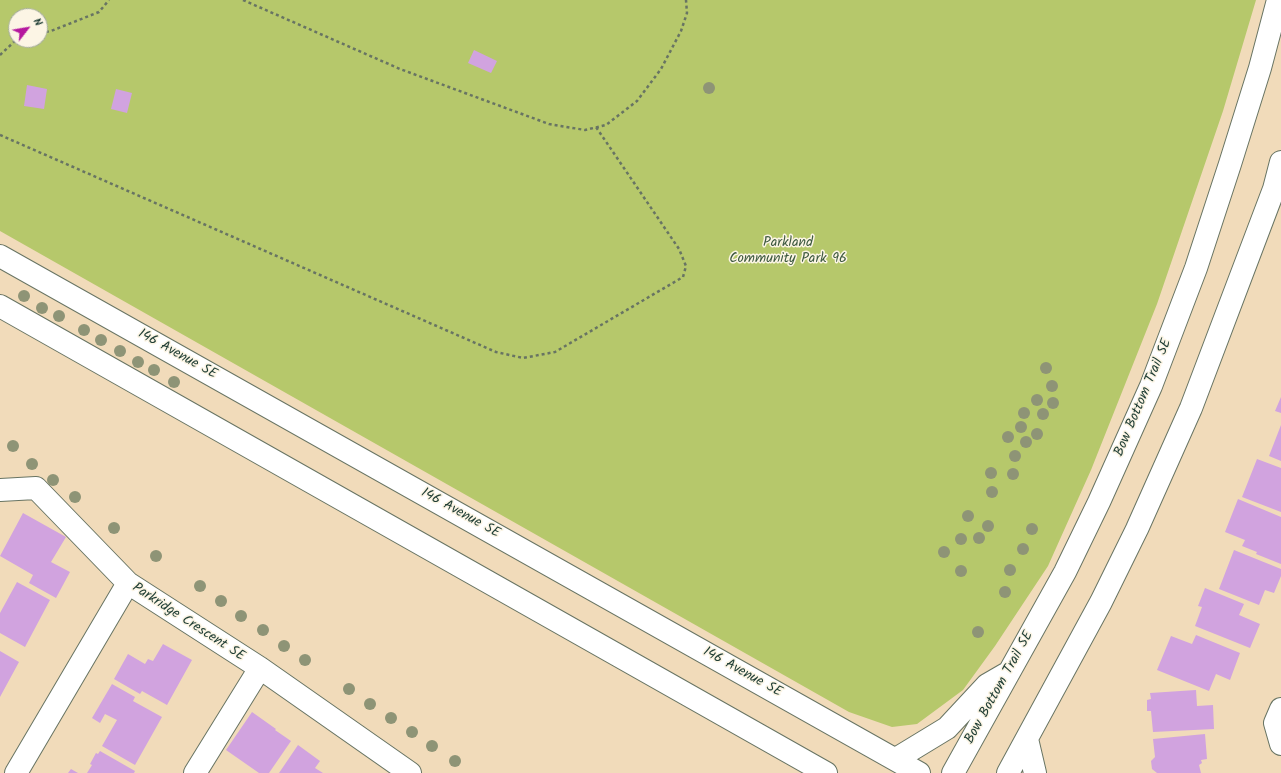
<!DOCTYPE html>
<html>
<head>
<meta charset="utf-8">
<style>
  body { margin:0 }
  #map { position:relative; width:1281px; height:773px; overflow:hidden; background:#f1dbba; font-family:Kalam,sans-serif }
  canvas { display:block }
  .north { position:absolute; left:8px; top:8px; width:40px; height:40px; box-sizing:border-box; background:#fcf5e5; border:1px solid #a4ab9e; border-radius:50%; rotate:59deg; font-size:11px; font-weight:700; line-height:16px; text-align:center; color:#1f3d34 }
  .north::after { content:''; display:block; margin:auto; width:14px; height:18px; background:#b5179e; clip-path:polygon(50% 0,100% 100%,50% 72%,0 100%) }
</style>
</head>
<body>
<div id="map">
<canvas width="1281" height="773"></canvas>
<div class="north">N</div>
</div>
<script>
const g = document.querySelector('canvas').getContext('2d');
g.lineJoin = 'round';
function fillPath(path, color) { g.fillStyle = color; g.fill(path, 'evenodd'); }
function strokePath(path, color, width, dash) { g.strokeStyle = color; g.lineWidth = width; g.lineCap = dash ? 'butt' : 'round'; g.setLineDash(dash || []); g.stroke(path); }
function write(font, color, halo, rows, align = 'center') {
  g.font = font + ' Kalam,sans-serif'; g.lineWidth = 3; g.setLineDash([]); g.textBaseline = 'middle'; g.strokeStyle = halo; g.fillStyle = color; for (const [text, x, y, turn = 0] of rows) {
    g.save(); g.translate(x, y); g.rotate((+turn || 0) * Math.PI / 180); g.textAlign = isNaN(turn) ? turn : align; if (halo) g.strokeText(text, 0, 0); g.fillText(text, 0, 0); g.restore();
  }
}
fillPath(new Path2D(`
  M 0,0 L 1256,0 L 1223,111 L 1157,304 L 1091,470 L 1048,566 L 995,646 L 963,690 L 917,724 L 892,727 L 849,712 L 0,231 ZM 16,16 L 40,16 L 40,40 L 16,40 Z`), '#b6c86b');
fillPath(new Path2D(`
  M 474,50 L 497,61 L 491,73 L 468,63 Z
  M 27,85 L 47,89 L 44,109 L 24,106 Z
  M 116,89 L 132,93 L 127,113 L 111,109 Z
  M 1281,397 L 1281,413 L 1275,411 Z
  M 1281,425 L 1281,461 L 1269,456 Z
  M 1257,459 L 1281,468 L 1281,512 L 1242,497 Z
  M 1238,499 L 1281,517 L 1281,564 L 1256,554 L 1257,552 L 1242,546 L 1245,540 L 1225,532 Z
  M 23,513 L 66,537 L 51,562 L 70,572 L 56,598 L 29,583 L 33,575 L 0,556 Z
  M 1234,550 L 1281,569 L 1281,576 L 1274,593 L 1265,590 L 1259,605 L 1219,589 Z
  M 17,582 L 50,600 L 25,647 L 0,633 L 0,613 Z
  M 1205,588 L 1244,604 L 1239,615 L 1260,624 L 1250,648 L 1195,626 L 1202,607 L 1198,606 Z
  M 1196,635 L 1240,653 L 1230,680 L 1216,674 L 1209,691 L 1157,670 L 1171,636 L 1192,644 Z
  M 163,644 L 192,660 L 167,705 L 142,691 L 140,694 L 114,679 L 128,654 L 145,664 L 148,659 L 153,661 Z
  M 0,651 L 19,662 L 0,697 Z
  M 112,684 L 135,697 L 133,701 L 162,717 L 135,765 L 102,746 L 117,720 L 105,714 L 100,723 L 92,718 Z
  M 1196,690 L 1197,706 L 1213,705 L 1214,729 L 1153,732 L 1151,711 L 1147,711 L 1147,700 L 1151,699 L 1150,693 Z
  M 252,712 L 276,729 L 275,730 L 291,741 L 269,773 L 259,773 L 226,750 Z
  M 1205,734 L 1207,759 L 1201,760 L 1202,763 L 1199,765 L 1201,773 L 1157,773 L 1152,769 L 1151,761 L 1155,757 L 1153,739 Z
  M 298,745 L 320,761 L 315,768 L 323,773 L 279,773 Z
  M 100,751 L 135,771 L 134,773 L 87,773 L 92,765 L 90,764 L 96,753 L 98,754 Z
  M 71,769 L 78,773 L 68,773 Z`), '#d1a3df');
const minor = new Path2D(`
  M 0,256 L 919,773
  M 0,306 L 826,773
  M 0,490 L 36,488 L 128,583
  M 1281,709 L 1275,723 L 1281,744
  M 16,773 L 128,583 L 260,668 L 410,773
  M 195,773 L 260,668`);
const major = new Path2D(`
  M 1027,739 L 1035,773
  M 896,759 L 947,728 L 987,685 L 1006,674
  M 953,773 L 1065,572 L 1099,502 L 1151,386 L 1196,268 L 1230,164 L 1260,68 L 1278,0
  M 1008,773 L 1101,602 L 1137,529 L 1191,408 L 1274,189 L 1281,162`);
strokePath(minor, '#687463', 24);
strokePath(major, '#687463', 24);
strokePath(new Path2D(`
  M 243,0 L 400,69 L 549,124 L 585,130 L 606,125 L 637,101 L 661,69 L 681,31 L 687,13 L 686,0
  M 40,33 L 51,31 L 99,12 L 109,0
  M 0,55 L 16,40
  M 0,135 L 496,352 L 523,358 L 555,352 L 683,277 L 686,266 L 679,249 L 596,127`), '#687463', 2.5, [3, 3]);
strokePath(minor, '#fff', 22);
strokePath(major, '#fff', 22);
g.fillStyle = '#8e9476';
for (const [x, y] of [
  [709,88],
  [24,296],
  [42,308],
  [59,316],
  [84,330],
  [101,340],
  [120,351],
  [138,362],
  [1046,368],
  [154,370],
  [174,382],
  [1052,386],
  [1037,400],
  [1053,403],
  [1024,413],
  [1043,414],
  [1021,427],
  [1037,434],
  [1008,437],
  [1026,442],
  [13,446],
  [1015,456],
  [32,464],
  [991,473],
  [1013,474],
  [53,480],
  [992,492],
  [75,497],
  [968,516],
  [988,526],
  [114,528],
  [1032,529],
  [979,538],
  [961,539],
  [1023,549],
  [944,552],
  [156,556],
  [1010,570],
  [961,571],
  [200,586],
  [1005,592],
  [221,601],
  [241,616],
  [263,630],
  [978,632],
  [284,646],
  [305,660],
  [349,689],
  [370,704],
  [391,718],
  [412,732],
  [432,746],
  [455,761]
]) { g.beginPath(); g.arc(x, y, 6, 0, 2 * Math.PI); g.fill(); }
write('14px', '#3d593f', '#fcf5e5', [
  ["Parkland",788,244],
  ["Community Park 96",788,260]
]);
write('14px', '#1f3d34', '#fcf5e5', [
  ["146 Avenue SE",177,355,29],
  ["Bow Bottom Trail SE",1144,398,-67],
  ["146 Avenue SE",460,514,29],
  ["Parkridge Crescent SE",188,623,33],
  ["146 Avenue SE",742,673,29],
  ["Bow Bottom Trail SE",1000,688,-61]
]);
</script>
</body>
</html>
